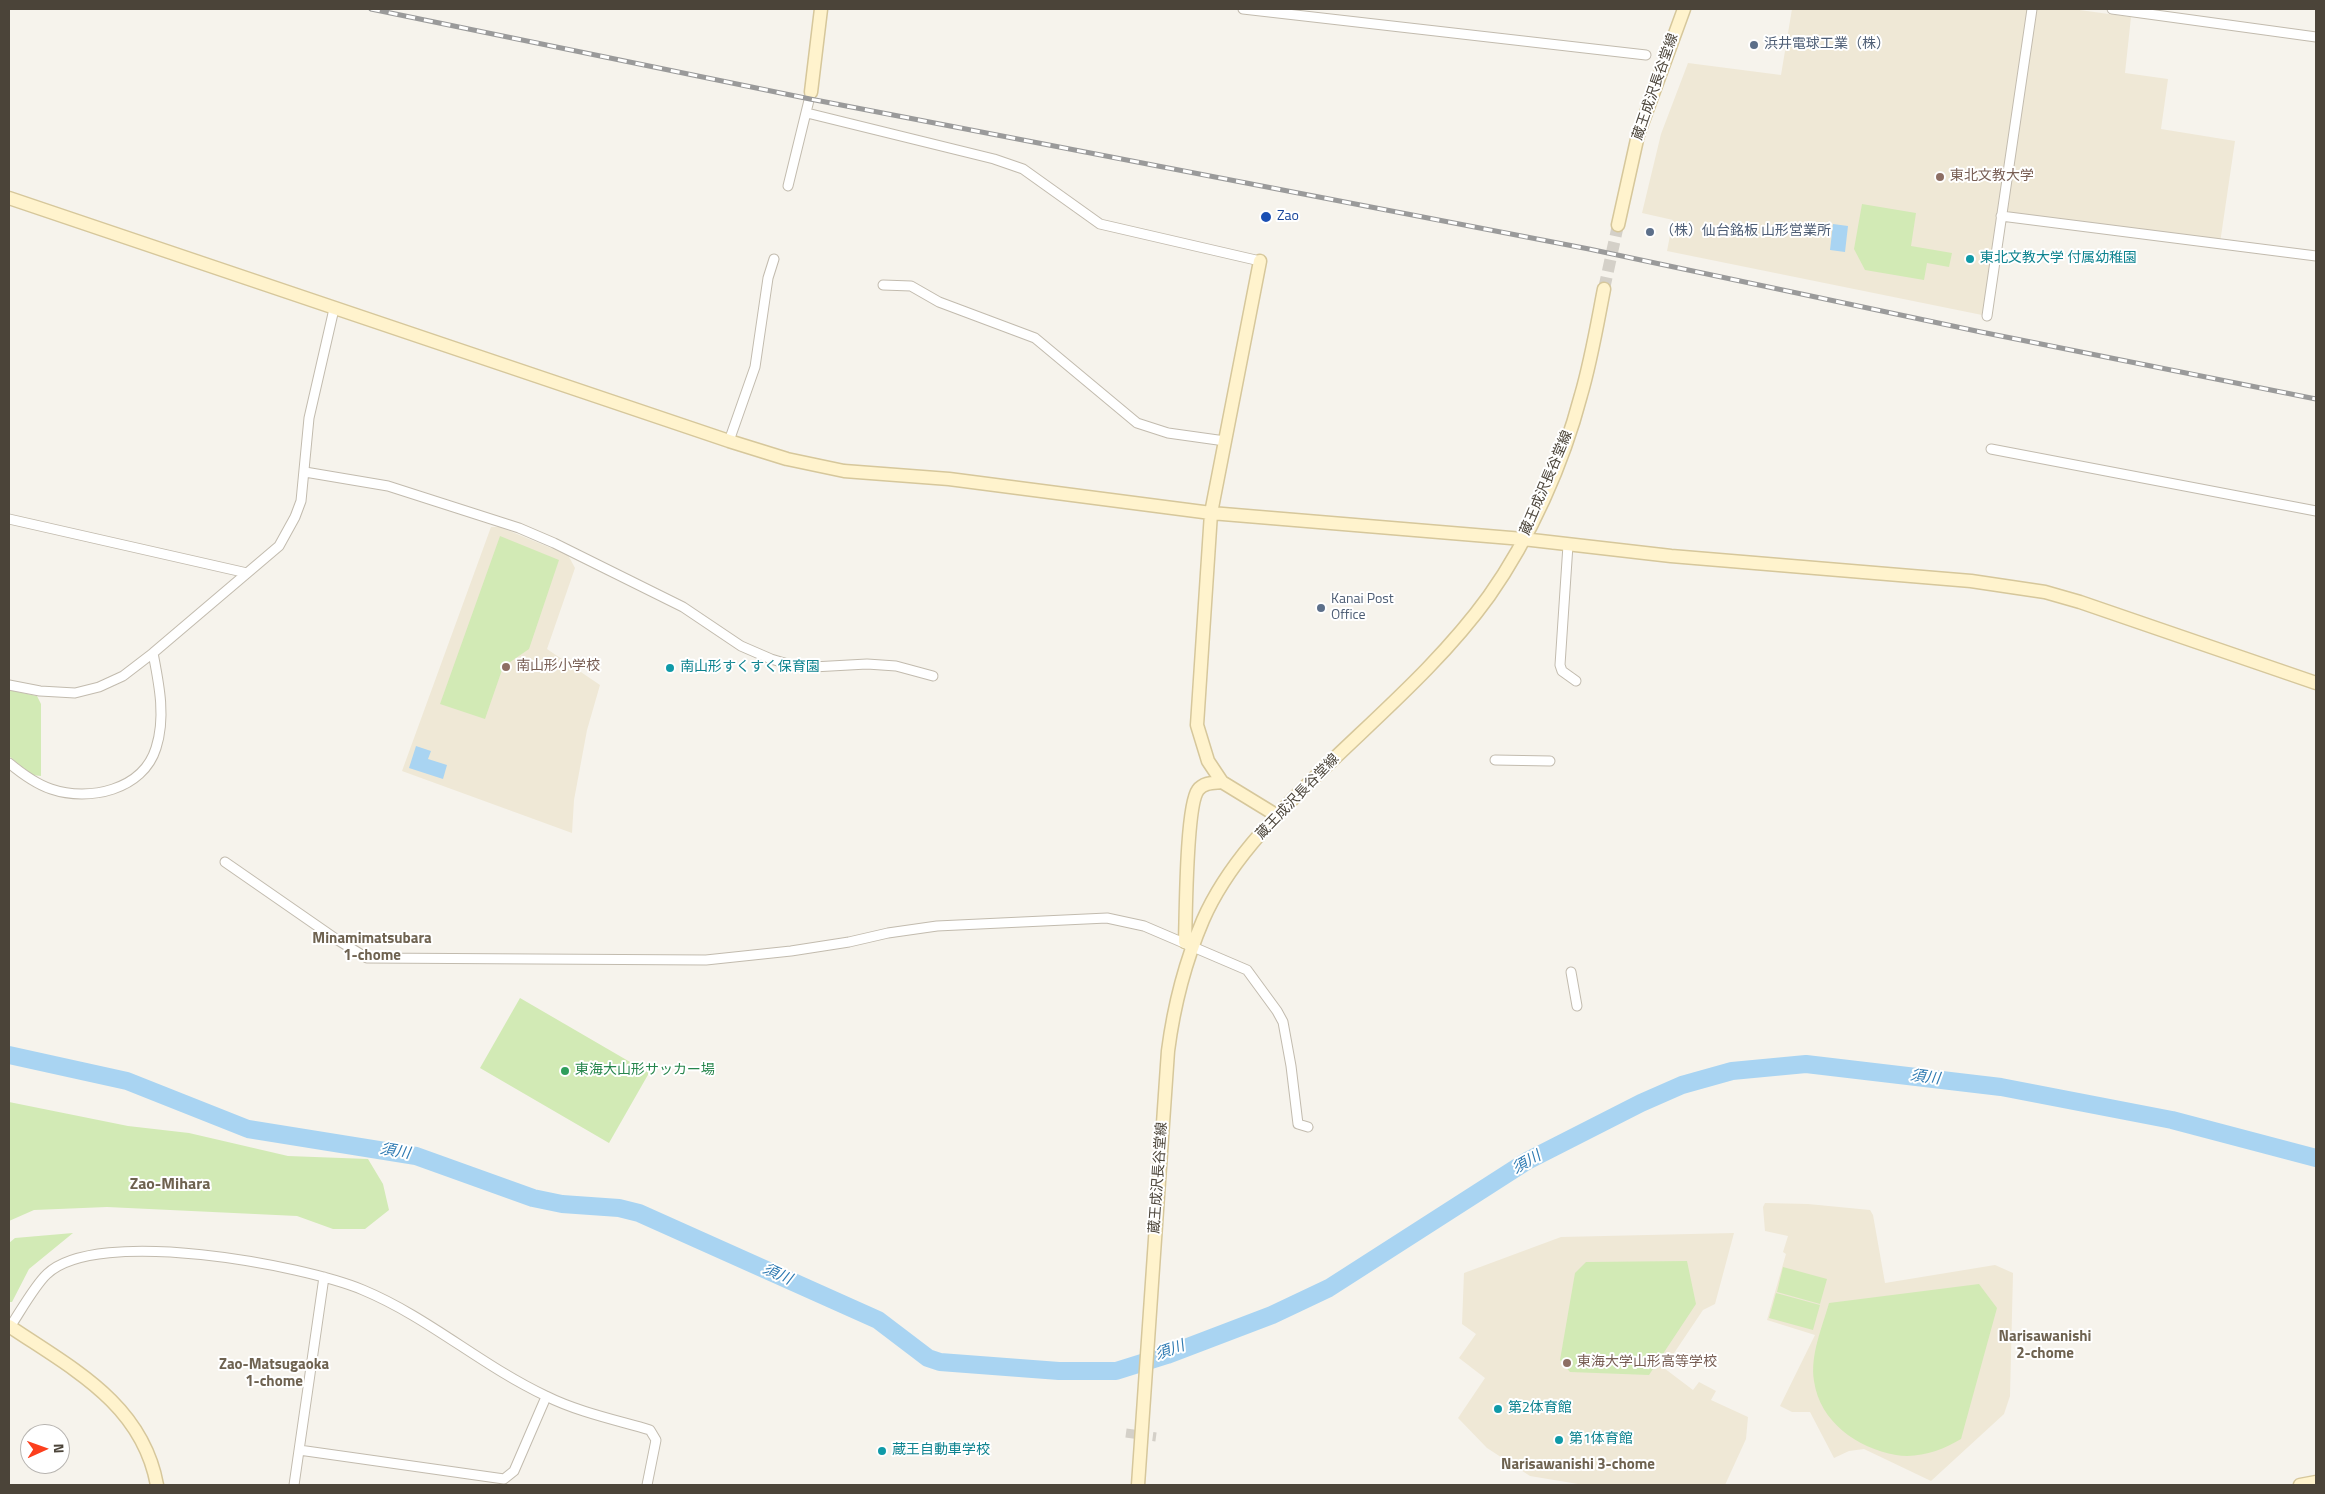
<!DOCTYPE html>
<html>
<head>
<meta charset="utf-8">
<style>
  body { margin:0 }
  #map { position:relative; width:2325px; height:1494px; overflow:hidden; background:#f6f3ec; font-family:"Titillium Web",sans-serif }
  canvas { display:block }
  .frame { position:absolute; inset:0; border:10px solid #4b4439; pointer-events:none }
  .north { position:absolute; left:20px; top:1424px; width:50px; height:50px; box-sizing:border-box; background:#fff; border:1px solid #b7b4b0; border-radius:50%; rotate:88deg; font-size:14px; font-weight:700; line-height:20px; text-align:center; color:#4b4439 }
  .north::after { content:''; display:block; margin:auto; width:18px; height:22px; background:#fc3f1d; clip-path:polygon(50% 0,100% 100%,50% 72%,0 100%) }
</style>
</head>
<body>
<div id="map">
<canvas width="2325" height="1494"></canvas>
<div class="frame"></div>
<div class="north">N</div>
</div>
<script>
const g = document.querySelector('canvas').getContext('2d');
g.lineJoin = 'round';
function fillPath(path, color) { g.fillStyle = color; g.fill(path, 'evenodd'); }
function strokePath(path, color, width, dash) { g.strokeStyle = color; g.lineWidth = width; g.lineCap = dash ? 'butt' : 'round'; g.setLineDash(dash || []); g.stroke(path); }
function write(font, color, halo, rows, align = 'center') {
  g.font = font + ' "Titillium Web","Noto Sans JP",sans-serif'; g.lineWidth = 4; g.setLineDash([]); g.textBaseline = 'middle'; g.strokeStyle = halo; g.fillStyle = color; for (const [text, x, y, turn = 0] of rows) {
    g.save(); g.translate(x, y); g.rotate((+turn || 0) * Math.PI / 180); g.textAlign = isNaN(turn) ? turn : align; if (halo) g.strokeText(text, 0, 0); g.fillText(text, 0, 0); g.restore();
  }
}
fillPath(new Path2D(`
  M 1792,9 L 2072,9 L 2131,17 L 2125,73 L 2168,79 L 2161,129 L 2235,141 L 2220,243 L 2002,216 L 1987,316 L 1667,251 L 1673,220 L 1642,213 L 1661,134 L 1688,63 L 1781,75 Z
  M 491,527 L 500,527 L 568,555 L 575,568 L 547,649 L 600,685 L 587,730 L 574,800 L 572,833 L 402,771 Z
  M 1765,1203 L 1808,1204 L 1870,1210 L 1873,1215 L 1885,1283 L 1995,1265 L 2013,1273 L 2010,1396 L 2004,1414 L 1931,1481 L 1864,1449 L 1849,1451 L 1834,1458 L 1810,1412 L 1792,1412 L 1780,1406 L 1815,1335 L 1767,1320 L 1786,1254 L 1783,1252 L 1788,1236 L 1765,1231 L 1763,1207 Z
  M 1734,1233 L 1715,1304 L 1703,1310 L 1664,1368 L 1693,1390 L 1699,1382 L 1716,1391 L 1711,1400 L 1748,1417 L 1746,1439 L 1725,1485 L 1584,1485 L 1530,1476 L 1487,1448 L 1458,1418 L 1485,1378 L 1459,1358 L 1476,1334 L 1462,1324 L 1464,1273 L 1561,1237 Z`), '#efe8d6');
fillPath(new Path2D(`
  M 1862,204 L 1916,213 L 1911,246 L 1952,253 L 1949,267 L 1927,263 L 1924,280 L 1865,270 L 1854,249 Z
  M 500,536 L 559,560 L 529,649 L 503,667 L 485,719 L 440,704 Z
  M 9,690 L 37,696 L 41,704 L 41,776 L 32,775 L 9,756 Z
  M 520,998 L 649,1073 L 609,1143 L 480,1068 Z
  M 9,1102 L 128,1126 L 189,1133 L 288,1156 L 368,1159 L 383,1184 L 389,1210 L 365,1229 L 333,1229 L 297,1216 L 107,1207 L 34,1210 L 9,1221 Z
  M 73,1233 L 29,1269 L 12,1302 L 9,1302 L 9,1243 L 15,1238 Z
  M 1687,1261 L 1696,1304 L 1649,1375 L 1570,1372 L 1560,1360 L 1575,1273 L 1586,1262 Z
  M 1783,1267 L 1827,1279 L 1820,1304 L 1777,1292 Z
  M 1979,1284 L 1997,1308 L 1961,1439 C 1943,1450 1918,1459 1896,1455 C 1857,1448 1820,1422 1814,1381 C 1810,1355 1822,1328 1829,1303 Z
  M 1776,1293 L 1820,1305 L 1813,1330 L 1769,1318 Z`), '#d2eab5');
fillPath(new Path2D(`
  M 1833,224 L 1848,226 L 1845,252 L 1830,250 Z
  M 416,746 L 431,751 L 428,759 L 447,765 L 443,779 L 409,768 Z`), '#a9d4f2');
strokePath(new Path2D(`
  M 9,1055 L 127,1081 L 248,1129 L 416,1156 L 533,1198 L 562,1204 L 619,1208 L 639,1213 L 878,1320 L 928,1358 L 940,1362 L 1059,1371 L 1116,1371 L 1167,1355 L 1272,1315 L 1329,1288 L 1527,1161 L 1641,1103 L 1682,1085 L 1732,1071 L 1806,1064 L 2001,1087 L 2172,1120 L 2316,1158`), '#a9d4f2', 18);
strokePath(new Path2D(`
  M 1126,1433 L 1156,1437`), '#d4d0c8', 9, [9, 4.5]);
strokePath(new Path2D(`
  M 1604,289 L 1618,225`), '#d4d0c8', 12, [12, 6]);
const street = new Path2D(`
  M 1243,9 L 1646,55
  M 2112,9 L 2316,37
  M 807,113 L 994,159 L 1023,169 L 1100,224 L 1260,261
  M 788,186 L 811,92
  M 2001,216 L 2316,256
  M 883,285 L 911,286 L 939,302 L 1035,338 L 1137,423 L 1168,433 L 1225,441
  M 1987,316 L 2032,9
  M 729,441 L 755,367 L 768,278 L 774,259
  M 1991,449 L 2316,511
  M 305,472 L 388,486 L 519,528 L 554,543 L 683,607 L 741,646 L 771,659 L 791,665 L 813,667 L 867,664 L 896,666 L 933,676
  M 9,519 L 247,573
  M 1568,545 L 1560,665 L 1562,671 L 1576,681
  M 9,685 L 40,691 L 75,693 L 99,687 L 123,676 L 153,653 L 279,546 L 295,517 L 301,501 L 309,418 L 334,309
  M 1495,760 L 1550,761
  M 9,763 C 21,773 36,784 51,789 C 89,802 143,790 156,748 C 166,717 159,684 153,653
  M 225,862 L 336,939 L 367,958 L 706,960 L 791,951 L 849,942 L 888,933 L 937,926 L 1107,918 L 1144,926 L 1247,970 L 1277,1011 L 1283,1022 L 1291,1066 L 1298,1124 L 1308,1127
  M 1571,972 L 1577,1006
  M 10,1327 C 20,1312 35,1285 47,1274 C 97,1226 303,1265 363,1290 C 428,1317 482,1366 546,1396 C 578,1412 616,1420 650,1430 L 656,1440 L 647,1485
  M 299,1450 L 504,1479 L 514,1471 L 546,1397
  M 294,1485 L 324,1277`);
const secondary = new Path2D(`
  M 811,92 L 821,9
  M 9,198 L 729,441 L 787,459 L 844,471 L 949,479 L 1211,513 L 1523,539 L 1671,556 L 1971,581 L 2045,592 L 2080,602 L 2316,683
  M 1618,225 L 1638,135 L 1684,9
  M 1260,261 L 1211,513 L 1197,725 L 1208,761 L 1222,782 L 1276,815
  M 1185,942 C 1186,915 1186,806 1198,790 C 1204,782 1214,783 1222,782
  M 9,1326 C 71,1368 142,1403 157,1485
  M 1138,1485 L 1168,1051 C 1174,1005 1185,962 1203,920 C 1227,865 1272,819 1314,778 C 1373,720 1440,664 1489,596 C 1530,538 1563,464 1581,395 C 1591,361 1597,325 1604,289
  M 2300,1485 L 2316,1482`);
strokePath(street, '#c2bbae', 11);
strokePath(secondary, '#d6c79b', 15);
strokePath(street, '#fff', 9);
strokePath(secondary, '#fff3cd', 12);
const rail = new Path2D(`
  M 371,9 L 810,99 L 1589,249 L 1981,332 L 2316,399`);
strokePath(rail, '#9a9a9a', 5);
strokePath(rail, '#fff', 3, [9]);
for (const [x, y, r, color] of [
  [1754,45,5,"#5c6f8a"],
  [1940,177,5,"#8d6e63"],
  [1266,217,6,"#1a4fb4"],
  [1650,232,5,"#5c6f8a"],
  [1970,259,5,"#0f9aa8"],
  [1321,608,5,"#5c6f8a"],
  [506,667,5,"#8d6e63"],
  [670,668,5,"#0f9aa8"],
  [565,1071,5,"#2e9e5b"],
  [1567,1363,5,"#8d6e63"],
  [1498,1409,5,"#0f9aa8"],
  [1559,1440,5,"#0f9aa8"],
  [882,1451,5,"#0f9aa8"]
]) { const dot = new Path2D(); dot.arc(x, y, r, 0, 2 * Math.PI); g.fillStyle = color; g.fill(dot); strokePath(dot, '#fff', 2); }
write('14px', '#4e5e75', '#fff', [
  ["浜井電球工業（株）",1764,45],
  ["（株）仙台銘板 山形営業所",1660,232],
  ["Kanai Post",1331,600],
  ["Office",1331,616]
], 'left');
write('14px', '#4b4439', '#fff', [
  ["蔵王成沢長谷堂線",1656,87,-71],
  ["蔵王成沢長谷堂線",1547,483,-67],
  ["蔵王成沢長谷堂線",1298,797,-46],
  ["蔵王成沢長谷堂線",1159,1178,-86]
]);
write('14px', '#785e54', '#fff', [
  ["東北文教大学",1950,177],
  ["南山形小学校",516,667],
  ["東海大学山形高等学校",1577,1363]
], 'left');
write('14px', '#164399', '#fff', [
  ["Zao",1277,217]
], 'left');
write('14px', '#0d838f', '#fff', [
  ["東北文教大学 付属幼稚園",1980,259],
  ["南山形すくすく保育園",680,668],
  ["第2体育館",1508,1409],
  ["第1体育館",1569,1440],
  ["蔵王自動車学校",892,1451]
], 'left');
write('14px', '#27864d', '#fff', [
  ["東海大山形サッカー場",575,1071]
], 'left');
write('bold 15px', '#6e6250', '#fff', [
  ["Minamimatsubara",372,939],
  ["1-chome",372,956],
  ["Narisawanishi",2045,1337],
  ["2-chome",2045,1354],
  ["Zao-Matsugaoka",274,1365],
  ["1-chome",274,1382],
  ["Narisawanishi 3-chome",1578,1465]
]);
write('italic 15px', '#2e7ab2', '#fff', [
  ["須川",1925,1078,7],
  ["須川",395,1152,9],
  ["須川",1527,1163,-30],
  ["須川",777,1275,24],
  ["須川",1170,1351,-20]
]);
write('bold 16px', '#6e6250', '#fff', [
  ["Zao-Mihara",170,1185]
]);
</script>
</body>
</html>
